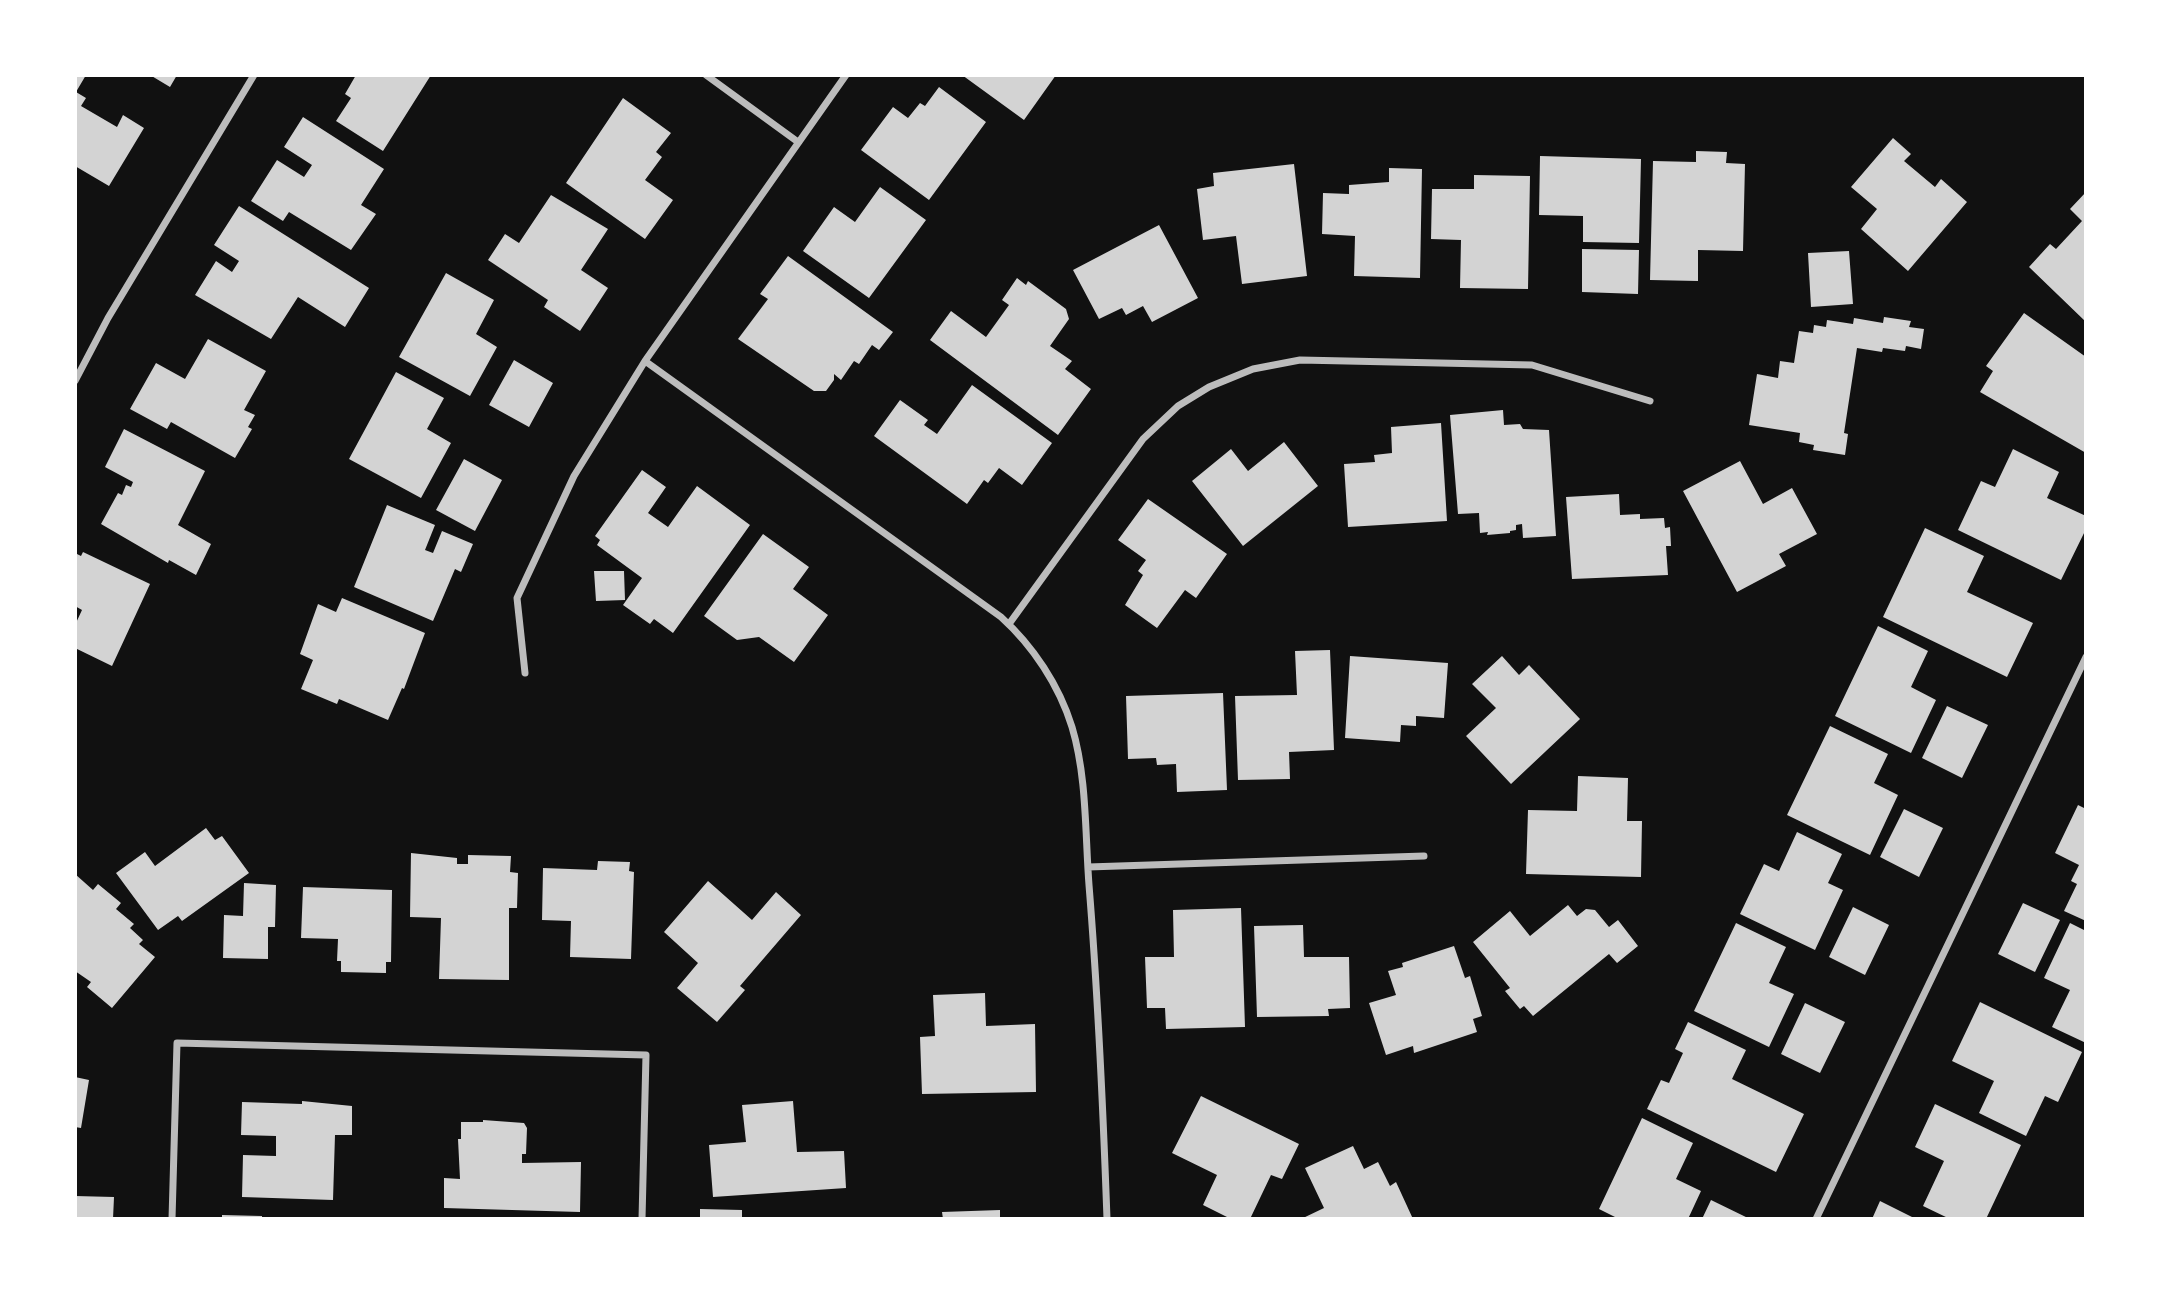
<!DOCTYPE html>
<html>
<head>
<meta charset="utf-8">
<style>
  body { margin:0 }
  #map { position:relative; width:2161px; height:1294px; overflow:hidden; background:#111; font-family:Figtree,sans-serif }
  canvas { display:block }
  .frame { position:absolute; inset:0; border:77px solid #fff; pointer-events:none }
</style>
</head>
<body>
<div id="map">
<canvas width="2161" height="1294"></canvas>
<div class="frame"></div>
</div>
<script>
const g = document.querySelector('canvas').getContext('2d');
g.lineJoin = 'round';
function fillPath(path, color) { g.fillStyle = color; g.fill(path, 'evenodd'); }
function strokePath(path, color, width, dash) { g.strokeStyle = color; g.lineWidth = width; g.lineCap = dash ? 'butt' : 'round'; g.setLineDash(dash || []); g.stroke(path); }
fillPath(new Path2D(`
  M 75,75 L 86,75 L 76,92 L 86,98 L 81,106 L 117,127 L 123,115 L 144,128 L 109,186 L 75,166 Z
  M 150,75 L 177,75 L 170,87 Z
  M 356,75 L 431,75 L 383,151 L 336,121 L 351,98 L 345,94 Z
  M 962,75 L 1056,75 L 1024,120 Z
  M 939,87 L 986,122 L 929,200 L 861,150 L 893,107 L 908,118 L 920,103 L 925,106 Z
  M 623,98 L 671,133 L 656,152 L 662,157 L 645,180 L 673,200 L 645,239 L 566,183 Z
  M 303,117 L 384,169 L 361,205 L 376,214 L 351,250 L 289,212 L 283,221 L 251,201 L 277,160 L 304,177 L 312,165 L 284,147 Z
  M 1893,138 L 1911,154 L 1904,161 L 1935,187 L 1941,179 L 1967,202 L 1908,271 L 1861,229 L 1877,209 L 1851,187 Z
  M 1696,151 L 1727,152 L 1726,163 L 1745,164 L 1743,251 L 1698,250 L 1698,281 L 1650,280 L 1653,161 L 1696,162 Z
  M 1540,156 L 1641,159 L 1639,243 L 1583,242 L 1583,216 L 1539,215 Z
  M 1294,164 L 1307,276 L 1242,284 L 1236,236 L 1203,240 L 1197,189 L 1214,186 L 1213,173 Z
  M 1389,168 L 1422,169 L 1420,278 L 1354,276 L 1355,236 L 1322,234 L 1323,193 L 1349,194 L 1349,185 L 1389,182 Z
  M 1474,175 L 1530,176 L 1528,289 L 1460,288 L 1461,240 L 1431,239 L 1432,189 L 1474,189 Z
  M 880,187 L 926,220 L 869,298 L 803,251 L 834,207 L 855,222 Z
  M 2086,192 L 2086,322 L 2029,267 L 2050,244 L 2056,249 L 2082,221 L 2070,209 Z
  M 551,195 L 608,229 L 581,270 L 608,288 L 580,331 L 544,307 L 548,300 L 488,260 L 505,234 L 519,243 Z
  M 239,206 L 369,288 L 345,327 L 298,297 L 271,339 L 195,295 L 216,261 L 232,272 L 239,261 L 214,245 Z
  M 1159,225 L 1198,298 L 1152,322 L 1143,306 L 1126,315 L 1122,308 L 1099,319 L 1073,270 Z
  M 1582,249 L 1639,250 L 1638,294 L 1582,292 Z
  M 1849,251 L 1853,304 L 1811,307 L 1808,253 Z
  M 788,256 L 893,332 L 879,350 L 872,345 L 859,364 L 854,361 L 841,380 L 834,374 L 834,380 L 826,391 L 814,391 L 738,339 L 768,299 L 760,294 Z
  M 446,273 L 494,300 L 476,334 L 497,347 L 470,396 L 399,357 Z
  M 1017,278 L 1026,285 L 1028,281 L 1066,309 L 1069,319 L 1050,346 L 1072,361 L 1065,369 L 1091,389 L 1058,435 L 930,340 L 951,311 L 986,337 L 1009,305 L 1002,300 Z
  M 2024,313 L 2086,357 L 2086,453 L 1980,392 L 1993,371 L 1986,366 Z
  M 1884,317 L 1911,321 L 1909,327 L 1924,329 L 1921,349 L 1906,346 L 1905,351 L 1883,348 L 1882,352 L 1857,348 L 1844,433 L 1848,434 L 1845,455 L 1813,450 L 1814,445 L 1799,442 L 1800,433 L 1749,425 L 1757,374 L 1778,378 L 1780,361 L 1794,363 L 1799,331 L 1813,333 L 1814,325 L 1826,327 L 1827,320 L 1853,324 L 1854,318 L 1883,323 Z
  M 208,339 L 266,371 L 244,410 L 255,415 L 248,427 L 252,429 L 235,458 L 171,422 L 167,429 L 130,409 L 156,363 L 185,379 Z
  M 514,360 L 553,383 L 529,427 L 489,405 Z
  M 396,372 L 444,398 L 427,429 L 451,443 L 421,498 L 349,459 Z
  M 972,385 L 1052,443 L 1022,485 L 999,468 L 988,483 L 984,480 L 967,504 L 874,436 L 900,400 L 928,420 L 924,425 L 937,434 Z
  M 1503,410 L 1504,425 L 1520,424 L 1523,429 L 1549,430 L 1556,536 L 1523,538 L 1522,524 L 1516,525 L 1516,530 L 1510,531 L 1510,533 L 1487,535 L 1488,532 L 1480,533 L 1479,513 L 1458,514 L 1450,415 Z
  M 1441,423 L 1447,521 L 1348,527 L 1344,464 L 1375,462 L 1374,455 L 1392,453 L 1391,427 Z
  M 124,429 L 205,471 L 178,525 L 211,544 L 196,575 L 169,560 L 168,563 L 101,524 L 118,493 L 122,495 L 126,485 L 131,487 L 133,482 L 105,467 Z
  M 1284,442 L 1318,486 L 1243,546 L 1192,481 L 1231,449 L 1248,471 Z
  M 2013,449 L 2059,472 L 2047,498 L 2086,516 L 2086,529 L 2061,580 L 1958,530 L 1981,481 L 1995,487 Z
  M 464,459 L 502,480 L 475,531 L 436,510 Z
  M 1740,461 L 1763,504 L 1792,488 L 1817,534 L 1779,554 L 1786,566 L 1737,592 L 1683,491 Z
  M 642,470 L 666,487 L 648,513 L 668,527 L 697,486 L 750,525 L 673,633 L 654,619 L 650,624 L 623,605 L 642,578 L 597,545 L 600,540 L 595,536 Z
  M 1619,494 L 1620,515 L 1640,514 L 1640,519 L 1664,518 L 1665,528 L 1670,527 L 1671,546 L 1666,546 L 1668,575 L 1572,579 L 1566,497 Z
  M 1148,499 L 1227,554 L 1196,598 L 1185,590 L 1157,628 L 1125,605 L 1143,575 L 1138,571 L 1146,560 L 1118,540 Z
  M 387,505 L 435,525 L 425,550 L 433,553 L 442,531 L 473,544 L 461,572 L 455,569 L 433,621 L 354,587 Z
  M 1925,528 L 1984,556 L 1967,592 L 2033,623 L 2007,677 L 1883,617 Z
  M 763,534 L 809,567 L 793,589 L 828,615 L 794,662 L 759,637 L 737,640 L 704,616 Z
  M 83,552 L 150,584 L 112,666 L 75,648 L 75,625 L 82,610 L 75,606 L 75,553 L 81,556 Z
  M 594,571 L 624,571 L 625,600 L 596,601 Z
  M 342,598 L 425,633 L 404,689 L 402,688 L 388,720 L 339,699 L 337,704 L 301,689 L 313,660 L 300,654 L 318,604 L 336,612 Z
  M 1878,626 L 1928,651 L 1911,687 L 1936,700 L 1911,753 L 1835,716 Z
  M 1330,650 L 1334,750 L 1289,752 L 1290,779 L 1238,780 L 1235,696 L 1297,695 L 1295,651 Z
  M 1350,656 L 1448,663 L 1444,718 L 1416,716 L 1416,726 L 1401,725 L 1400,742 L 1345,738 Z
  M 1502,656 L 1519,675 L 1529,665 L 1580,719 L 1511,784 L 1466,736 L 1496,708 L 1472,684 Z
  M 1223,693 L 1227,790 L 1177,792 L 1176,764 L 1157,765 L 1156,758 L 1128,759 L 1126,696 Z
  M 1947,706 L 1988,725 L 1962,778 L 1922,758 Z
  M 1830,726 L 1888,754 L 1874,783 L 1898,795 L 1870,855 L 1787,815 Z
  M 1578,776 L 1628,778 L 1627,821 L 1642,821 L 1641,877 L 1526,874 L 1528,810 L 1577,811 Z
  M 2078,805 L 2086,809 L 2086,921 L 2064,911 L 2077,884 L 2071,881 L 2079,865 L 2055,853 Z
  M 1904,809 L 1943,828 L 1919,877 L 1880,857 Z
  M 206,828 L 215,840 L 222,836 L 249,873 L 182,921 L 178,916 L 158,930 L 116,873 L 145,852 L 155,866 Z
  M 1797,832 L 1842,854 L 1828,883 L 1843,890 L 1815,950 L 1740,914 L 1764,864 L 1779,871 Z
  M 411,853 L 457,858 L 457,864 L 468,864 L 468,855 L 511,856 L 510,872 L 518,873 L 517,908 L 509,908 L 509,980 L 439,979 L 441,918 L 410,917 Z
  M 598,861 L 630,862 L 629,871 L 634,872 L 631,959 L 570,957 L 571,921 L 542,920 L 543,868 L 597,870 Z
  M 75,874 L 93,890 L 98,884 L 121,903 L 116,909 L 134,924 L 130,928 L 143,940 L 139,944 L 155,957 L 112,1008 L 87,987 L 91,982 L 75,971 Z
  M 708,881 L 752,920 L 776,892 L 801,915 L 740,986 L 745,990 L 717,1022 L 677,988 L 698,963 L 664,932 Z
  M 244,883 L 276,885 L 275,927 L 268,927 L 268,959 L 223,958 L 224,915 L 243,916 Z
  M 303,887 L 392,890 L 391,962 L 386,962 L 386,973 L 341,972 L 341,961 L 337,961 L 338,939 L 301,938 Z
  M 2023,903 L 2060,920 L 2035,972 L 1998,954 Z
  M 1568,905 L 1577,916 L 1586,909 L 1595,910 L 1609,927 L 1618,920 L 1638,946 L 1617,963 L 1609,954 L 1533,1016 L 1524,1006 L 1520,1009 L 1505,991 L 1510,988 L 1473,942 L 1510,911 L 1530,936 Z
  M 1853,907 L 1889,925 L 1865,975 L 1829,957 Z
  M 1241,908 L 1245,1027 L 1166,1029 L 1165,1008 L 1147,1008 L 1145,957 L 1174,957 L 1173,910 Z
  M 1736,923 L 1786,947 L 1769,983 L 1794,994 L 1769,1047 L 1694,1011 Z
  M 2070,923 L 2086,931 L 2086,1043 L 2052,1027 L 2070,990 L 2044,978 Z
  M 1303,925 L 1304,957 L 1349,957 L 1350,1008 L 1328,1009 L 1329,1016 L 1257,1017 L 1254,926 Z
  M 1454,946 L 1465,978 L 1470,976 L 1482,1016 L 1473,1019 L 1477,1032 L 1414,1053 L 1413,1046 L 1386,1055 L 1369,1003 L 1396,995 L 1388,971 L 1403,967 L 1402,963 Z
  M 985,993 L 986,1026 L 1035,1024 L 1036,1092 L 922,1094 L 920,1037 L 935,1036 L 933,995 Z
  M 1980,1002 L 2082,1052 L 2058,1102 L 2045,1096 L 2026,1136 L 1979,1113 L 1994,1081 L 1952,1061 Z
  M 1805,1003 L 1845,1022 L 1820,1073 L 1781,1054 Z
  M 1688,1022 L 1746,1050 L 1732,1079 L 1804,1114 L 1776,1172 L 1647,1109 L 1661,1080 L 1669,1083 L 1683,1053 L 1675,1049 Z
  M 75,1077 L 89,1080 L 81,1128 L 75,1127 Z
  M 1201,1096 L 1299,1144 L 1282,1179 L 1271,1175 L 1250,1219 L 1231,1219 L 1203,1205 L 1217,1175 L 1172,1153 Z
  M 302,1101 L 352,1106 L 352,1135 L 335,1135 L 333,1200 L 242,1197 L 243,1155 L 276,1156 L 276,1136 L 241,1135 L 242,1102 L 302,1104 Z
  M 793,1101 L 797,1152 L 844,1151 L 846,1188 L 713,1197 L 709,1145 L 746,1142 L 742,1105 Z
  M 1935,1104 L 2021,1145 L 1986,1219 L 1950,1219 L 1923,1206 L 1944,1161 L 1915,1147 Z
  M 1642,1118 L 1693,1143 L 1676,1179 L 1701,1191 L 1688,1219 L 1619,1219 L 1599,1209 Z
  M 483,1120 L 524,1123 L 527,1128 L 526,1154 L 522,1154 L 522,1163 L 581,1162 L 580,1212 L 444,1208 L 444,1178 L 460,1179 L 458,1139 L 461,1139 L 461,1122 L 483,1122 Z
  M 1353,1146 L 1364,1169 L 1378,1162 L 1390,1186 L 1396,1182 L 1413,1219 L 1301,1219 L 1324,1208 L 1305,1168 Z
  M 75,1196 L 114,1197 L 113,1219 L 75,1219 Z
  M 1711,1200 L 1750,1219 L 1702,1219 Z
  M 1880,1201 L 1916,1219 L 1872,1219 Z
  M 700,1209 L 742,1210 L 742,1219 L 700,1219 Z
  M 1000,1210 L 1000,1219 L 943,1219 L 942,1212 Z
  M 222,1215 L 262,1216 L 262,1219 L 222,1219 Z`), '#d3d3d3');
strokePath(new Path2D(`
  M 706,75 L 798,142
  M 645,361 L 1001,617 C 1033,646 1059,685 1072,727 C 1087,777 1085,833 1089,885 C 1098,996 1103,1107 1107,1219
  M 75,381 L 108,318 L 254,75
  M 1009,624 L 1143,439 L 1178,406 L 1209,387 L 1253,369 L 1300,360 L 1532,365 L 1650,401
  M 525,673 L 517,598 L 574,476 L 645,361 L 846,75
  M 1088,867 L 1424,856
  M 172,1219 L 177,1043 L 646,1055 L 642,1219
  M 1816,1219 L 2086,657`), '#bcbcbc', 7);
</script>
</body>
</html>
